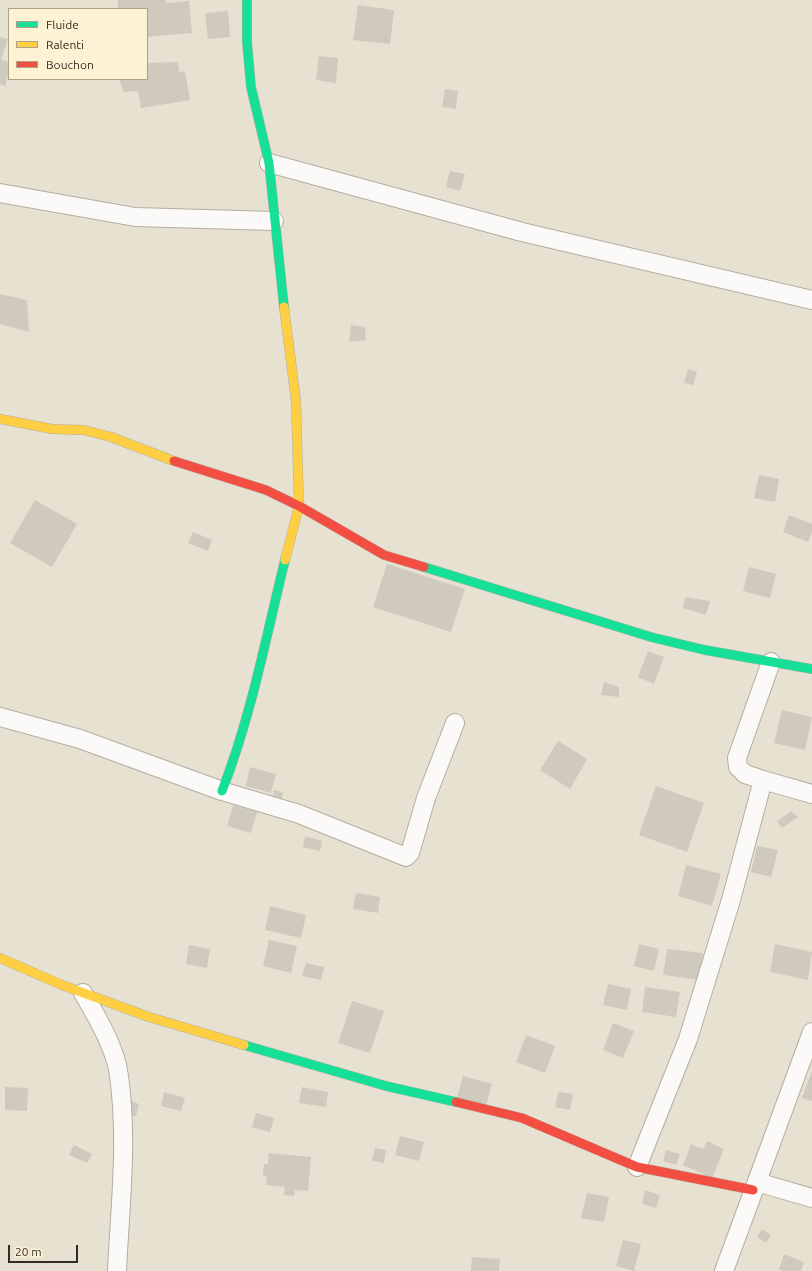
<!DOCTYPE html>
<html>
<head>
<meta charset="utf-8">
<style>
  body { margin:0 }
  #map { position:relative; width:812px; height:1271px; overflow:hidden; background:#e7e1d1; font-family:Ubuntu,sans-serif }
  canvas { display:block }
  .legend { position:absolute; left:8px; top:8px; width:140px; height:72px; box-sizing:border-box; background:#fef2d4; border:1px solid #aca38d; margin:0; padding:5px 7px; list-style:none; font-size:12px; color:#322d22 }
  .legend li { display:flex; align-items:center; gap:8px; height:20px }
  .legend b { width:20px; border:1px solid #aca38d }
  .scale { position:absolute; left:8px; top:1245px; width:70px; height:18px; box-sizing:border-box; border:2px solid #322d22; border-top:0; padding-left:5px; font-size:12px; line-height:14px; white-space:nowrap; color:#322d22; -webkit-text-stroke:3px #fef2d4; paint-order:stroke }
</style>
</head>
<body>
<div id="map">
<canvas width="812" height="1271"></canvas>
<ul class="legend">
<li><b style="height:5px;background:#16e098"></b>Fluide</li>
<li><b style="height:5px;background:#ffcf43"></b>Ralenti</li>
<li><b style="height:5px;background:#f24e42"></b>Bouchon</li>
</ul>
<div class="scale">20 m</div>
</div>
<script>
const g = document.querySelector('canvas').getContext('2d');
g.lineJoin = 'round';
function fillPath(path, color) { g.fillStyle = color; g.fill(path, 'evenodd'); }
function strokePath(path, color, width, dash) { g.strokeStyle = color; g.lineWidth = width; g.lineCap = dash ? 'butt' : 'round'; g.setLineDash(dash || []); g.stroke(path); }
fillPath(new Path2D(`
  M 118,0 L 166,0 L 166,3 L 189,1 L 192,33 L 147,37 L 147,9 L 118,9 Z
  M 358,5 L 394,10 L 390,44 L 353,40 Z
  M 228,11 L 230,37 L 208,39 L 205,13 Z
  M 0,37 L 8,39 L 1,59 L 9,62 L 9,73 L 5,86 L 0,84 Z
  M 319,56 L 338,58 L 336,83 L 316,80 Z
  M 178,62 L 179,72 L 185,71 L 190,100 L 141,108 L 138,91 L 124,92 L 119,79 L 147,79 L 147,63 Z
  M 445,89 L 458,91 L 456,109 L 442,107 Z
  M 450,171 L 465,174 L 460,191 L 446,187 Z
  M 0,294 L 27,300 L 29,332 L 0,324 Z
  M 351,325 L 365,327 L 366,340 L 349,342 Z
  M 688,369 L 697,372 L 693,385 L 684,383 Z
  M 759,475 L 779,479 L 775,502 L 754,498 Z
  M 35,500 L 77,524 L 52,567 L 10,543 Z
  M 789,515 L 812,524 L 812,532 L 808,542 L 783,532 Z
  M 193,532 L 212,540 L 208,551 L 188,543 Z
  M 387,564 L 465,589 L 451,632 L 373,607 Z
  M 749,567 L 776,574 L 770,598 L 743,591 Z
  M 685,597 L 710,601 L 706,615 L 683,608 Z
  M 648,651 L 664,657 L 654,684 L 638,677 Z
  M 604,682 L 619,687 L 619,697 L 601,695 Z
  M 782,710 L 812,717 L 805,750 L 774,743 Z
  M 558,741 L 587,759 L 570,789 L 540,770 Z
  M 250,767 L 276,774 L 271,793 L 246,786 Z
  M 656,786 L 704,803 L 687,852 L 639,835 Z
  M 274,790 L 283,792 L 281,804 L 272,803 Z
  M 233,805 L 257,812 L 251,833 L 227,826 Z
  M 791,811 L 798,817 L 782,828 L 777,821 Z
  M 305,836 L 322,841 L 320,851 L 303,847 Z
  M 757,846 L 778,850 L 771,877 L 751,872 Z
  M 686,865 L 721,874 L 712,906 L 678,896 Z
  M 356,893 L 380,897 L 378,913 L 353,909 Z
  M 270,906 L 306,915 L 301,938 L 265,930 Z
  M 269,940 L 297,946 L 291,973 L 263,966 Z
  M 639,944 L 659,949 L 654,971 L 634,966 Z
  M 775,944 L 812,952 L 808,980 L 770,972 Z
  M 189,945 L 210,949 L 207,968 L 186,964 Z
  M 667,949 L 703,953 L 699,980 L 663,975 Z
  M 306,963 L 324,967 L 321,980 L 302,976 Z
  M 608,984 L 631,989 L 627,1010 L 603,1005 Z
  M 645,987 L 680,992 L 676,1017 L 642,1012 Z
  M 352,1001 L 384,1011 L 370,1053 L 338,1043 Z
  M 613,1023 L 634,1031 L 623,1058 L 603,1050 Z
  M 526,1035 L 555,1046 L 545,1073 L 516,1062 Z
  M 812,1071 L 812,1101 L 802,1098 Z
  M 463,1076 L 492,1084 L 486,1106 L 457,1098 Z
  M 5,1087 L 28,1088 L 27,1111 L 5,1110 Z
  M 302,1087 L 328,1092 L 326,1107 L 299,1103 Z
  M 164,1092 L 185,1098 L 181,1111 L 161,1106 Z
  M 558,1092 L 573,1094 L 570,1110 L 555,1107 Z
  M 131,1101 L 139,1104 L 136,1116 L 128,1114 Z
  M 256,1113 L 274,1118 L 270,1132 L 252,1127 Z
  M 400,1136 L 424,1142 L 419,1161 L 395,1155 Z
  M 707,1141 L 724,1149 L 712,1178 L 683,1165 L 691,1144 L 703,1149 Z
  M 74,1145 L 92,1154 L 87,1163 L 69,1155 Z
  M 375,1148 L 386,1150 L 384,1163 L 372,1161 Z
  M 666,1150 L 680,1154 L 676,1165 L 663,1161 Z
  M 269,1153 L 311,1157 L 308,1191 L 295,1190 L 294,1196 L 284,1195 L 285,1187 L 266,1185 L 267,1176 L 263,1176 L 264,1164 L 268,1164 Z
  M 645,1190 L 660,1195 L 656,1208 L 642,1204 Z
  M 587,1193 L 609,1197 L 604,1222 L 581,1218 Z
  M 762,1229 L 771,1235 L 766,1243 L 757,1237 Z
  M 623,1240 L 641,1244 L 634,1271 L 616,1266 Z
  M 784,1254 L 804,1262 L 801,1271 L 784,1271 L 779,1269 Z
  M 472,1257 L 500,1259 L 499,1271 L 471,1271 Z`), '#cfcabd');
const street = new Path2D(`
  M 269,163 L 522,232 L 812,300
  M 0,193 L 135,217 L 274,221
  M 0,717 L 80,739 L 222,791 L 299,814 L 406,857 L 410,853 L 426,798 L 455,723
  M 763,780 L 745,774 L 738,767 L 737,758 L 771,662
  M 83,993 C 97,1017 116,1049 119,1076 C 128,1140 120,1207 117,1271
  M 637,1167 L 688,1039 L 731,900 L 763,780 L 812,794
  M 757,1182 L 812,1198
  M 724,1271 L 812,1032`);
const fast = new Path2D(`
  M 247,0 L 247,42 L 251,87 L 269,163 L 284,307
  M 424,567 L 651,637 L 705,650 L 812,669
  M 222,791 C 251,717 266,637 285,560
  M 244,1045 L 386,1086 L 456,1102`);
const slow = new Path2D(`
  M 284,307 L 296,401 L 299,506 L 285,560
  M 0,419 L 52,429 L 84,430 L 111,437 L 174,461
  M 0,958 L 62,985 L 149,1017 L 244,1045`);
const jam = new Path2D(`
  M 174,461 L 266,490 L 299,506 L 384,555 L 424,567
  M 456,1102 L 522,1118 L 637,1167 L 753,1190`);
strokePath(street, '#b3aea2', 20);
strokePath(fast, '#b3aea2', 10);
strokePath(slow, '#b3aea2', 10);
strokePath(jam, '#b3aea2', 10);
strokePath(street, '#fbfaf8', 18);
strokePath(fast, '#16e098', 9);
strokePath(slow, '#ffcf43', 9);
strokePath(jam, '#f24e42', 9);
</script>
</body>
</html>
